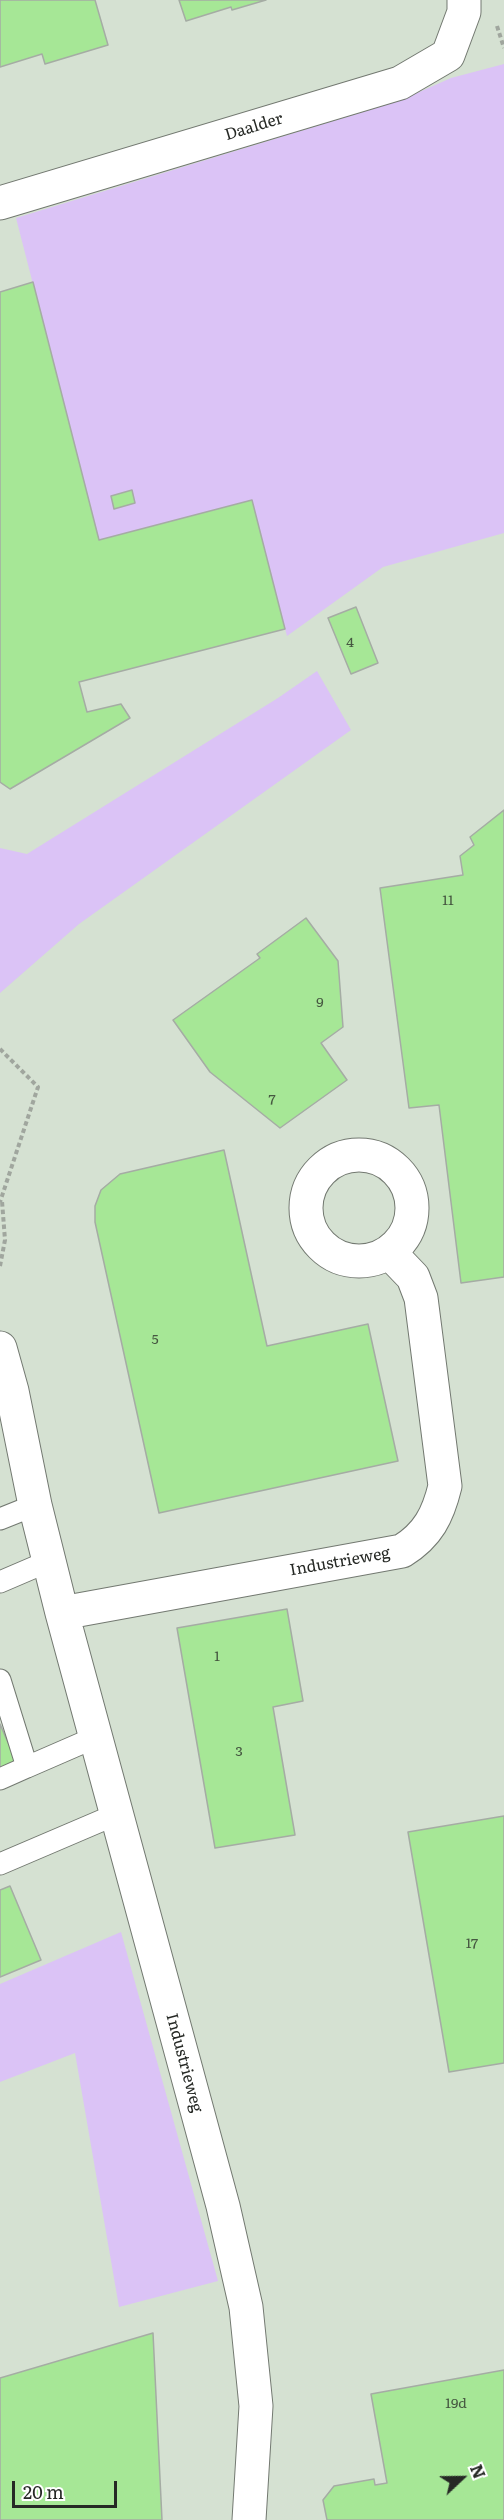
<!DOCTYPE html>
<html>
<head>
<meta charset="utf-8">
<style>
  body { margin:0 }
  #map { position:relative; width:504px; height:2520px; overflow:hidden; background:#e5ece3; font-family:Literata,serif }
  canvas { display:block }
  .north { position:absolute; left:432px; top:2448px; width:60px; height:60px; -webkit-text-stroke:4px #fff; paint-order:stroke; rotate:68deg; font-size:16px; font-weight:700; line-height:24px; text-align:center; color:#262925 }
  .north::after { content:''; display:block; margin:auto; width:21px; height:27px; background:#262925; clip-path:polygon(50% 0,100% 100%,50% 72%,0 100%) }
  .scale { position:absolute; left:12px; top:2481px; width:105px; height:27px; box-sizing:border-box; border:3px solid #262925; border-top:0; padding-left:8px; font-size:18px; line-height:21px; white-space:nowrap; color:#262925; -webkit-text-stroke:4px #fff; paint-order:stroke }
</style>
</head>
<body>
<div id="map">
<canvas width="504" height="2520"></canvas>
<div class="north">N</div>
<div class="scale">20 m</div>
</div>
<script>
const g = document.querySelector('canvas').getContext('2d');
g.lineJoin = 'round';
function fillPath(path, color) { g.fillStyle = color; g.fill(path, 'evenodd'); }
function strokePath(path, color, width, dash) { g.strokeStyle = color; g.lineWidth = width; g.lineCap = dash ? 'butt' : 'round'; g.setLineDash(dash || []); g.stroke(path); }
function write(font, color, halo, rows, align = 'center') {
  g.font = font + ' Literata,serif'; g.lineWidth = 5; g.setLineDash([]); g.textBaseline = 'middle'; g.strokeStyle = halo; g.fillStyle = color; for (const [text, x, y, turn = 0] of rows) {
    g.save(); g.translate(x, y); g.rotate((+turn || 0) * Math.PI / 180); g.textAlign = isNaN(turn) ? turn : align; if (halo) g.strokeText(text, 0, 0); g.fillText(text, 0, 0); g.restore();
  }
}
fillPath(new Path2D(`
  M 0,0 L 504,0 L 504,2520 L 0,2520 Z`), '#d5e1d2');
fillPath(new Path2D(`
  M 504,64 L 504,533 L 383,567 L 287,636 L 252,503 L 100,544 L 16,218 L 399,101 L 451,78 Z
  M 317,671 L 351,730 L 79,924 L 0,993 L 0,848 L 27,854 L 278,698 Z
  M 121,1932 L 218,2281 L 119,2307 L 75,2053 L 0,2082 L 0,1984 Z`), '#dbc3f6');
const building = new Path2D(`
  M 0,0 L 95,0 L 108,45 L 45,64 L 42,54 L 0,67 Z
  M 179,0 L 266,0 L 232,10 L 231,7 L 186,21 Z
  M 33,282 L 99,540 L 252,500 L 285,629 L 79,682 L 87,712 L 121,704 L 130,718 L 10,789 L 0,782 L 0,292 Z
  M 132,490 L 135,503 L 114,509 L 111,496 Z
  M 356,607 L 378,663 L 351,674 L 328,618 Z
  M 504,810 L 504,1277 L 461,1283 L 439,1105 L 409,1108 L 380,888 L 463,875 L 460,856 L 474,845 L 470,837 Z
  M 306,918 L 338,961 L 343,1027 L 321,1043 L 347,1080 L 280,1128 L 210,1072 L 173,1020 L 260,958 L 257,954 Z
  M 224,1150 L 267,1346 L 368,1324 L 398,1461 L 159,1513 L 95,1222 L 95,1206 L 101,1190 L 120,1174 Z
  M 287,1609 L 303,1701 L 273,1707 L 295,1835 L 215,1848 L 177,1628 Z
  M 0,1724 L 16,1761 L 0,1768 Z
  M 504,1816 L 504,2063 L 449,2072 L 408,1832 Z
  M 10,1886 L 41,1960 L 0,1977 L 0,1890 Z
  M 153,2333 L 162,2520 L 0,2520 L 0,2378 Z
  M 504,2370 L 504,2520 L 327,2520 L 323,2500 L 334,2486 L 374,2479 L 375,2485 L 387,2483 L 371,2394 Z`);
fillPath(building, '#a6e796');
strokePath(building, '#a5aca4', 1.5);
const service = new Path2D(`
  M 0,1519 L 35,1505
  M 0,1582 L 49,1561
  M 0,1680 L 27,1767 L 96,1737
  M 0,1779 L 27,1767
  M 0,1864 L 117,1814`);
const minor = new Path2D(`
  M 0,203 L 400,83 L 448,55 L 464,12 L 464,0
  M306 1208a53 53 0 1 1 106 0a53 53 0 1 1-106 0Z
  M 0,1348 L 12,1391 L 35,1505 L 62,1613 L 223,2206 L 246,2307 L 256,2406 L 249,2520
  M 62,1613 L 402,1551 C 428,1535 438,1515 445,1486 L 421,1298 L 413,1277 L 389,1252`);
strokePath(service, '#737971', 23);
strokePath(minor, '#737971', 35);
strokePath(new Path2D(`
  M 497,26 L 504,48
  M 0,1049 L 38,1087 L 0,1202
  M 0,1266 L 5,1240 L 2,1201`), '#a0a69e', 4, [4.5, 3]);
strokePath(service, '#fff', 21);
strokePath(minor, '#fff', 33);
write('14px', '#465841', null, [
  ["4",350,643],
  ["11",448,901],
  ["9",320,1003],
  ["7",272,1100],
  ["5",155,1340],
  ["1",217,1657],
  ["3",239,1752],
  ["17",472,1944],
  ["19d",456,2404]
]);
write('16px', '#262925', '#fff', [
  ["Daalder",254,127,-17],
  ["Industrieweg",340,1562,-10],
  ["Industrieweg",184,2063,75]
]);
</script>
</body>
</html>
